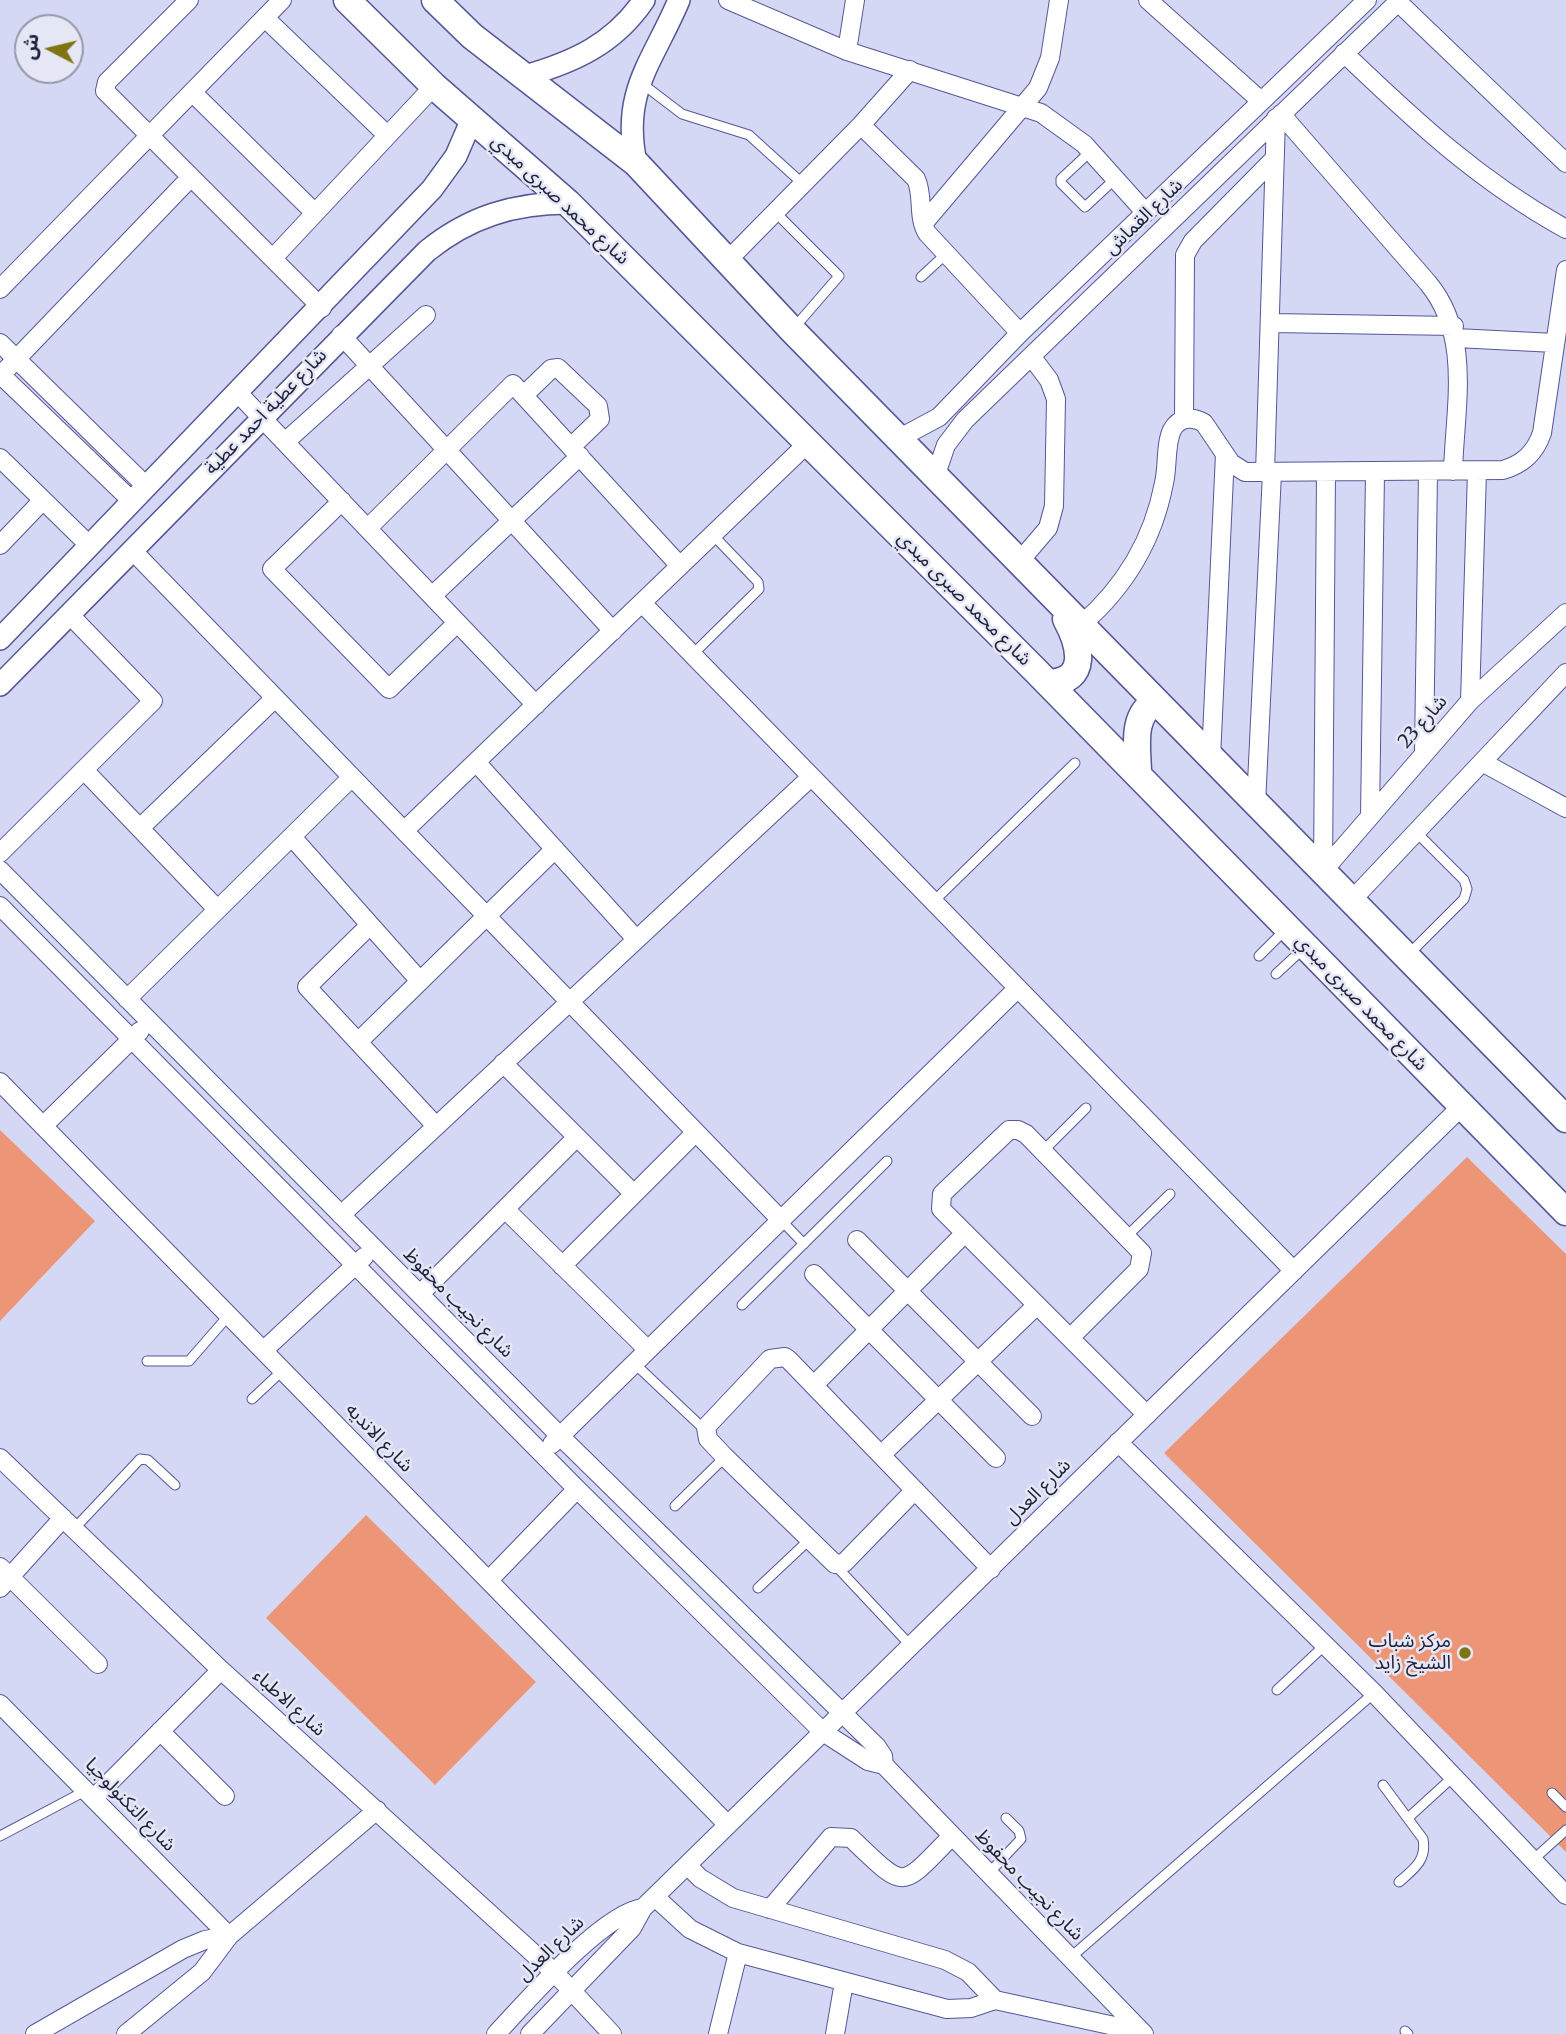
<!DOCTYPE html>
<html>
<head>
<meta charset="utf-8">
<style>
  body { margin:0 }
  #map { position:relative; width:1566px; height:2034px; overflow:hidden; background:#d5d8f5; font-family:Merriweather,"Noto Sans Arabic",serif }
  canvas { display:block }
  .north { position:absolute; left:14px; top:14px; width:70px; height:70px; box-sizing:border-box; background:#e5e7f5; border:2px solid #9698ab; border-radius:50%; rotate:277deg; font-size:19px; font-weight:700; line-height:28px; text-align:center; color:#20213c }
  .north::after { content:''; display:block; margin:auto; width:24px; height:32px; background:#807314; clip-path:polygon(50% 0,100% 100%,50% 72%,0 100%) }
</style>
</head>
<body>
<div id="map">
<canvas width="1566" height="2034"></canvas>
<div class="north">ش</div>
</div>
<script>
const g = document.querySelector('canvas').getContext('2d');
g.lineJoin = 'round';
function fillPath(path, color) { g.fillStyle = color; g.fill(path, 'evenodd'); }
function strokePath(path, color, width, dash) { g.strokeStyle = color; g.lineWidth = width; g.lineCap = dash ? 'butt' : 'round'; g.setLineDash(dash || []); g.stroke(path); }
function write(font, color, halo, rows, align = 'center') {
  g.font = font + ' Merriweather,"Noto Sans Arabic",serif'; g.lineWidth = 5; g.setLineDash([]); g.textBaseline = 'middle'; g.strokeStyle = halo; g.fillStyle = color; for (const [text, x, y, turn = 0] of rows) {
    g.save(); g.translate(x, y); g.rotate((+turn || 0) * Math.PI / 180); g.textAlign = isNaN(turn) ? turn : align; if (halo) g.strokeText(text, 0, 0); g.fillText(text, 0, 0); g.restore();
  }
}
fillPath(new Path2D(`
  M 0,1130 L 95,1221 L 0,1321 Z
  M 1467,1157 L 1566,1254 L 1566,1852 L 1164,1453 Z
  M 366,1515 L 536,1682 L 435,1785 L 266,1618 Z`), '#ed9677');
const service = new Path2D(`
  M 640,82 L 682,114 L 749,135 L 803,184
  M 1091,151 L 1061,179 L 1061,183 L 1085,207 L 1115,179
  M 775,212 L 839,276 L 794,328
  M 921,277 L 947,253
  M 692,655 L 759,589 L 758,582 L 713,535
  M 933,902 L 1075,763
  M 1259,956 L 1286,929
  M 1407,956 L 1464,899 L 1467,889 L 1464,880 L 1416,832
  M 1276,974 L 1303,949
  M 1043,1151 L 1086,1108
  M 781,1220 L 804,1244
  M 1127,1236 L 1170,1194
  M 742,1305 L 887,1161
  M 147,1361 L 189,1361 L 229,1315
  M 634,1363 L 706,1431
  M 252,1399 L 283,1370
  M 675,1506 L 725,1457
  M 74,1529 L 140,1459 L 148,1460 L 175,1485
  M 836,1566 L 911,1646
  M 758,1588 L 809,1540
  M 1277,1690 L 1325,1645
  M 1383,1785 L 1423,1839 C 1427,1860 1414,1869 1399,1882
  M 1552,1793 L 1566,1807
  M 1408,1818 L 1454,1776
  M 0,1836 L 87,1790
  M 1534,1859 L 1566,1830
  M 989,1873 L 1021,1839 L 1019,1831 L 1006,1818
  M 1070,1958 L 1374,1693
  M 1405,2031 L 1408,2034`);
const minor = new Path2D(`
  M 189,0 L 107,82 L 105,91 L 322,308
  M 728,0 L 847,51 L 1041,113 L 1084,144 L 1145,212
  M 1148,0 L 1261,101
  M 1398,2 L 1566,163
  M 265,18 L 387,135
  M 847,51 L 855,0
  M 1344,53 C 1415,121 1479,181 1566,229
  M 192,92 L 315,213
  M 1281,114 L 1428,283 C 1472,336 1455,406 1453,471
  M 861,125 L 916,179 C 924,196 917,216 927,233 L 1020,333
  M 923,224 L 1038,88 L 1050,58 L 1059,0
  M 273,258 L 434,86
  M 726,262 L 861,125 L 910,70
  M 0,289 L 282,0
  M 1272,323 L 1454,326
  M 341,335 L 613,631
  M 1456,338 L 1555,343
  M 0,343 L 147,487
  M 0,374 L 133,502
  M 0,376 L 191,177
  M 238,393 L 536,705
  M 524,395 L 551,369 L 558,368 L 598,406 L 600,419 L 571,447
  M 1184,419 L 1185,255 L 1193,241 L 1275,158
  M 898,439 L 939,417 L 1020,333 L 1367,0
  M 285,442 L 426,315
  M 0,458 L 90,546
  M 1265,473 L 1276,118
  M 935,477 L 946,445 L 965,420 L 1400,0
  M 342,501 L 272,569 L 389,689 L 457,623
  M 368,528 L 513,384 L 680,566
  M 0,545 L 43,500
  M 132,550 L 781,1220
  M 1019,562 L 1048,528 L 1054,506 L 1056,399 L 1049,380 L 1031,356
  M 432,596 L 580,456
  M 642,603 L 1294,1271
  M 1081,625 C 1125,587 1153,541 1164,483 C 1168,467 1165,445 1172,430 C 1179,417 1193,416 1204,423 L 1231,463 L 1245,472 L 1503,470 C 1523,464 1535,453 1542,433 L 1566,270
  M 1470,701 L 1477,471
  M 1424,752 L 1428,472
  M 1211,758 L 1225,454
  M 476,762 L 636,939
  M 1482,762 L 1566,808
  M 84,770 L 217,909
  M 1256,804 L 1272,473
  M 1370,816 L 1375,473
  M 140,828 L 275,698
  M 404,831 L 808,443
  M 292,837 L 420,981
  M 0,853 L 153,701 L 69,614
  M 0,870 L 560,1436 L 877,1747 L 883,1756 L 884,1765
  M 1323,871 L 1326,473
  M 1323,871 L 1470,701 L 1566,613
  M 1351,901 L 1566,673
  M 0,906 L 577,1489 L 823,1732 L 868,1761 L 884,1765 L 1144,2034
  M 370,925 L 307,987 L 436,1126
  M 127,999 L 352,777
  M 358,1042 L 555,849
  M 503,1063 L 634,1194
  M 0,1082 L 728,1825
  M 43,1126 L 140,1031
  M 505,1209 L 648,1350
  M 341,1215 L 811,777
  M 857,1240 L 1032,1416
  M 562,1266 L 696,1132
  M 814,1274 L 996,1458
  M 420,1294 L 577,1137
  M 1070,1338 L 1139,1269 L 1142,1253 L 1026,1134 L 1018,1130 L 1009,1130 L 942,1194 L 941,1209 L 1147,1415
  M 264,1350 L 364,1257
  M 814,1385 L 965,1233
  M 1118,1442 L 1374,1693 L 1566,1895
  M 552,1444 L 1018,988
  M 881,1455 L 1037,1305
  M 0,1458 L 221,1670 L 555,1973 L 612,2034
  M 915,1490 L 844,1563 L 835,1564 L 725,1457 L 708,1439 L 706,1427 L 770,1359 L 785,1357 L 789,1360 L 991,1569
  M 0,1567 L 98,1664
  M 489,1580 L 577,1489
  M 0,1588 L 63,1518
  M 0,1704 L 229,1936
  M 160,1731 L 225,1796
  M 94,1798 L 221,1670
  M 687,1865 L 700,1878 L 733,1898 L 945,1960 L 968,1972 L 995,2000
  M 655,1897 L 690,1929 L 738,1953 L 947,2009 L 971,2008 L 995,2000 L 1142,2032
  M 770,1909 L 831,1837 L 851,1838 C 907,1891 899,1890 952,1836
  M 35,2034 L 183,1949 L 205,1940 L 229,1936
  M 126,2034 L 202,1972 L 229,1936 L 377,1810
  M 496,2034 C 526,2002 603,1913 643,1908
  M 530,2034 L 632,1928 L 643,1908 L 687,1865 L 1462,1106
  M 718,2034 L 738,1953
  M 835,2034 L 844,1982`);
const tertiary = new Path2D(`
  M 525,76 C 574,62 614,44 644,0
  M 636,163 C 621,91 653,62 679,0
  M 0,639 L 432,189 L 456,156 L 472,119
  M 0,685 L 427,251 C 469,217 514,203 568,203`);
const primary = new Path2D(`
  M 347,0 L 434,86 L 568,203 L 1036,671 L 1566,1212
  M 435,0 L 472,36 L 636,163 L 792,330 L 1566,1119
  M 1048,683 C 1090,681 1080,645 1066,619
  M 1138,774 C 1138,750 1130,715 1156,702`);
strokePath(service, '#555795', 11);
strokePath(minor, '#555795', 20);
strokePath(tertiary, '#555795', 24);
strokePath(primary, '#555795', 29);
strokePath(service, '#fff', 9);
strokePath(minor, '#fff', 18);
strokePath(tertiary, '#fff', 21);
strokePath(primary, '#fff', 26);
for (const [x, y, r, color] of [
  [1465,1653,7,"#807314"]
]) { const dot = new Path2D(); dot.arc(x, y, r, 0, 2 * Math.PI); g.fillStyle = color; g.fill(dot); strokePath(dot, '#e5e7f5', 2.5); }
write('19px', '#20213c', '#e5e7f5', [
  ["شارع محمد صبرى مبدي",560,200,43],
  ["شارع القماش",1144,217,-44],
  ["شارع عطية احمد عطية",266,412,-46],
  ["شارع محمد صبرى مبدي",964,599,45],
  ["شارع 23",1423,722,-49],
  ["شارع محمد صبرى مبدي",1361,1003,46],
  ["شارع نجيب محفوظ",458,1303,45],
  ["شارع الانديه",379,1438,46],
  ["شارع العدل",1038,1492,-45],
  ["شارع الاطباء",289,1703,42],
  ["شارع التكنولوجيا",130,1805,46],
  ["شارع نجيب محفوظ",1029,1885,46],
  ["شارع العدل",551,1949,-44]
]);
write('19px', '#20213c', '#e5e7f5', [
  ["مركز شباب",1451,1642],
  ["الشيخ زايد",1451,1664]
], 'right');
</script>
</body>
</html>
